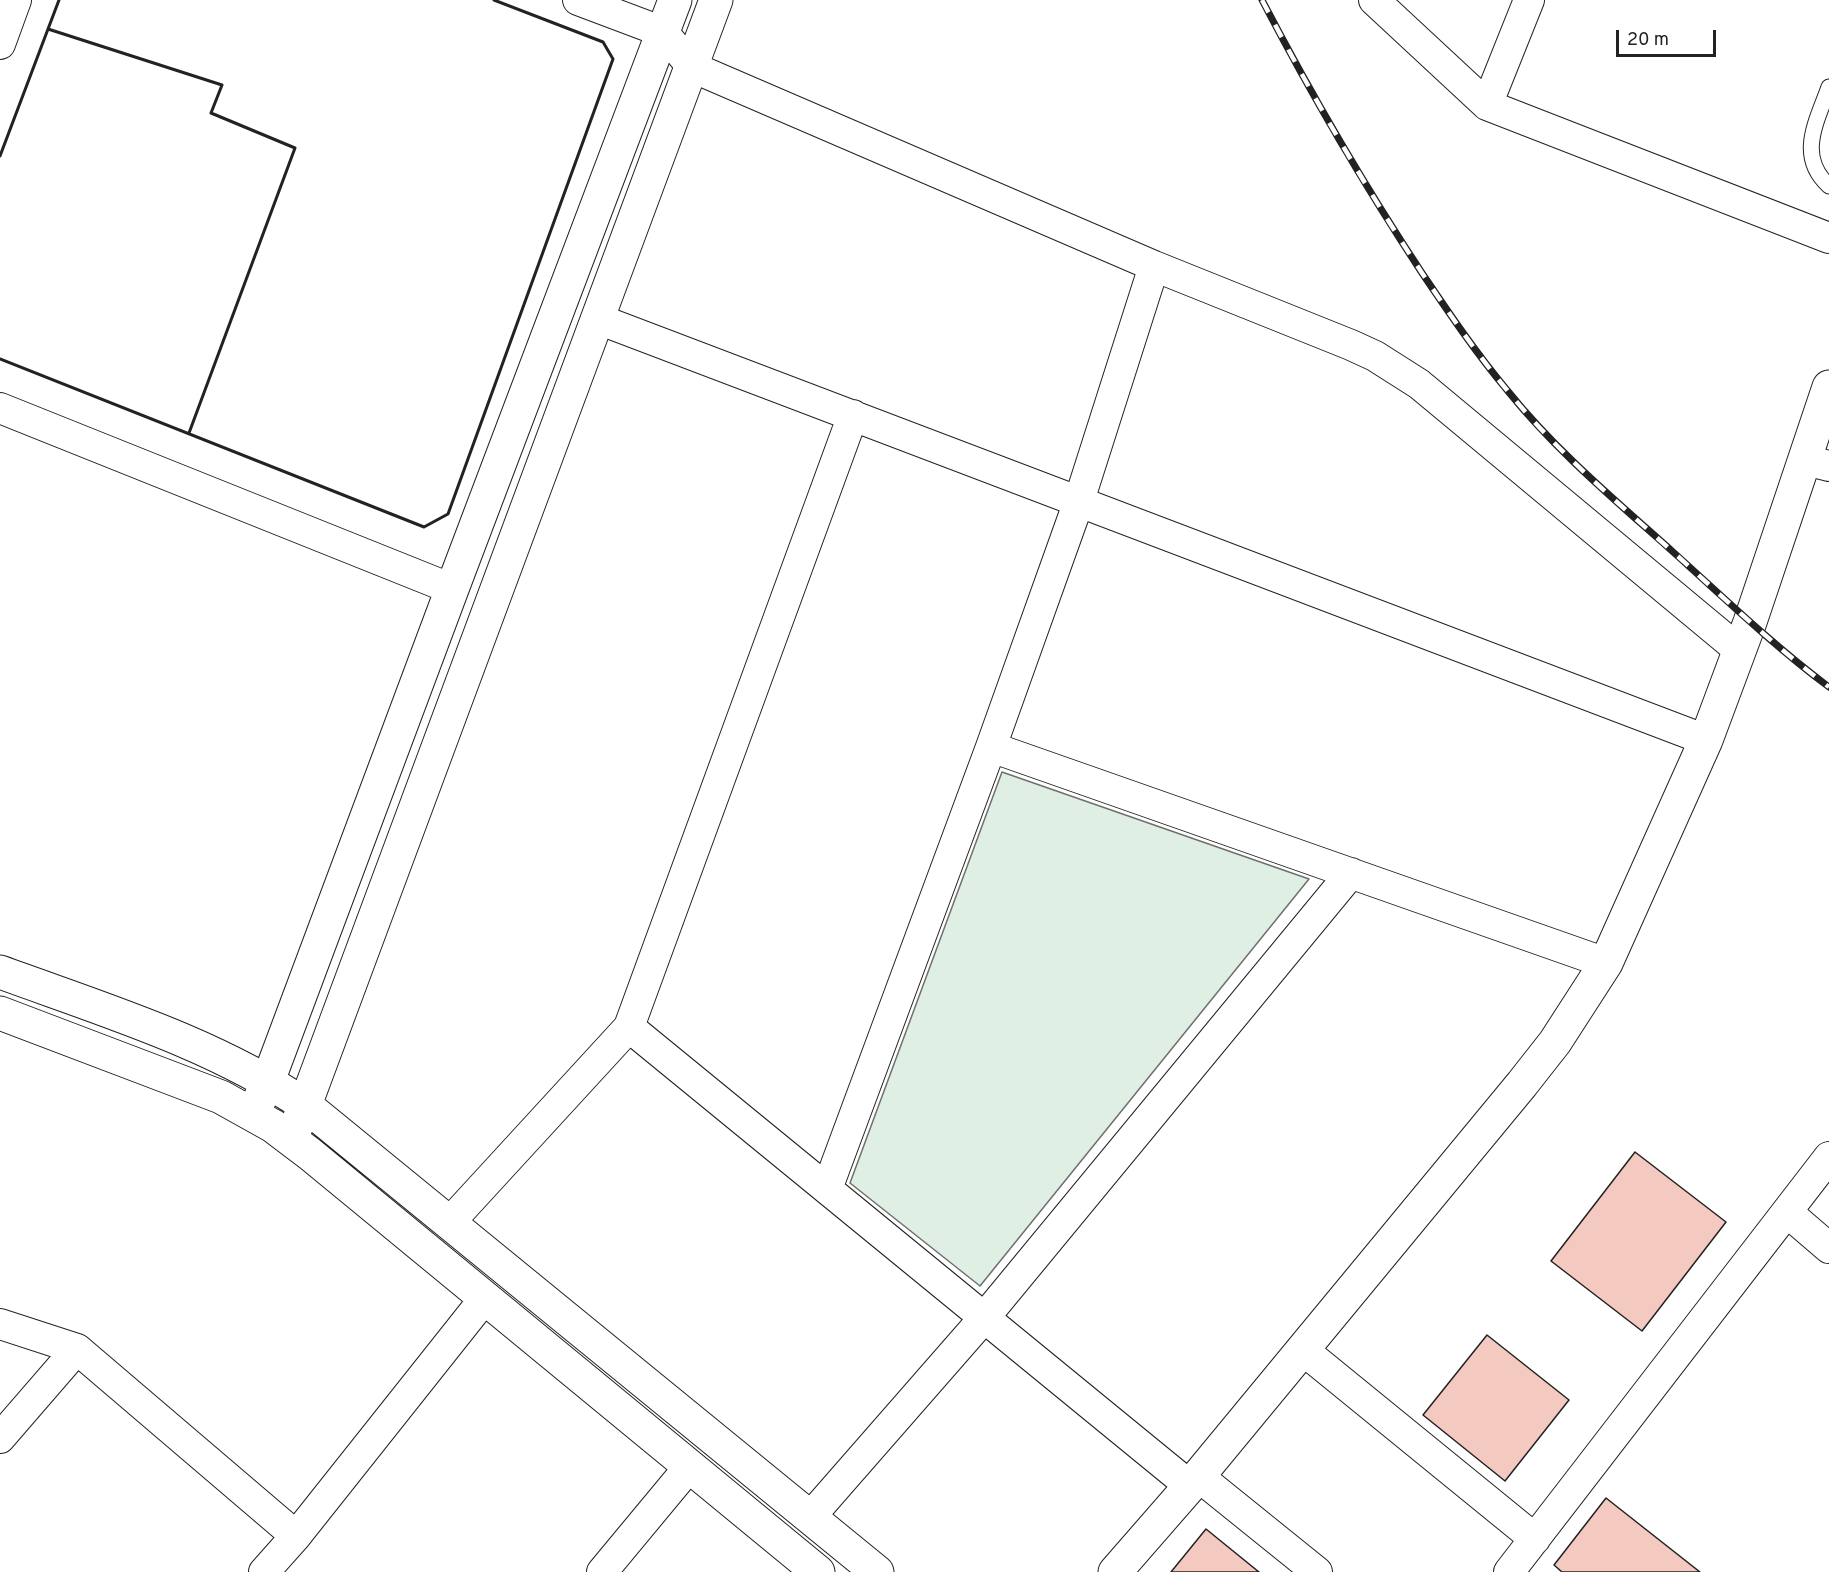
<!DOCTYPE html>
<html>
<head>
<meta charset="utf-8">
<style>
  body { margin:0 }
  #map { position:relative; width:1829px; height:1572px; overflow:hidden; background:#fff; font-family:Overpass,sans-serif }
  canvas { display:block }
  .scale { position:absolute; left:1616px; top:30px; width:100px; height:27px; box-sizing:border-box; border:3px solid #222; border-top:0; padding-left:8px; font-size:18px; line-height:21px; white-space:nowrap; color:#222; -webkit-text-stroke:4px #fff; paint-order:stroke }
</style>
</head>
<body>
<div id="map">
<canvas width="1829" height="1572"></canvas>
<div class="scale">20 m</div>
</div>
<script>
const g = document.querySelector('canvas').getContext('2d');
g.lineJoin = 'round';
function fillPath(path, color) { g.fillStyle = color; g.fill(path, 'evenodd'); }
function strokePath(path, color, width, dash) { g.strokeStyle = color; g.lineWidth = width; g.lineCap = dash ? 'butt' : 'round'; g.setLineDash(dash || []); g.stroke(path); }
const green = new Path2D(`
  M 1002,772 L 1309,879 L 980,1286 L 850,1183 Z`);
fillPath(green, '#e0efe3');
strokePath(green, '#6f6f6f', 1.5);
const building = new Path2D(`
  M 1635,1152 L 1726,1222 L 1642,1331 L 1551,1261 Z
  M 1487,1335 L 1569,1400 L 1505,1481 L 1423,1415 Z
  M 1606,1498 L 1700,1572 L 1562,1572 L 1554,1565 Z
  M 1206,1529 L 1259,1572 L 1171,1572 Z`);
fillPath(building, '#f3c9c0');
strokePath(building, '#222', 1.5);
const lane = new Path2D(`
  M 1829,87 C 1817,121 1796,156 1829,186`);
const street = new Path2D(`
  M 578,0 L 663,32 L 692,67 L 1154,266 L 1351,345 L 1375,356 L 1419,384 L 1739,650
  M 1374,0 L 1487,105 L 1829,238
  M 0,44 L 16,0
  M 1487,105 L 1529,0
  M 598,319 L 1706,740
  M 0,408 L 452,589
  M 1805,460 L 1829,466
  M 991,747 L 1606,963
  M 629,1027 L 1190,1486
  M 827,1189 L 991,747 L 1079,501 L 1154,266
  M 1787,1212 L 1829,1248
  M 449,1223 L 629,1027 L 853,415
  M 0,1324 L 77,1349 L 296,1536
  M 1303,1350 L 1535,1539
  M 0,1438 L 77,1349
  M 1198,1476 L 1317,1572
  M 810,1517 L 984,1318 L 1351,873
  M 264,1572 L 296,1536 L 485,1298
  M 602,1572 L 690,1466
  M 1509,1572 L 1829,1157`);
const secondary = new Path2D(`
  M 0,972 C 104,1010 213,1043 305,1105 L 877,1572
  M 0,1013 L 221,1097 L 273,1126 L 310,1154 L 818,1572
  M 253,1114 L 268,1081 L 452,589 L 675,0
  M 291,1139 L 305,1105 L 716,0
  M 1115,1572 L 1190,1486 L 1522,1084 L 1555,1042 L 1606,963 L 1706,740 L 1750,622 L 1829,387`);
strokePath(lane, '#222', 17);
strokePath(street, '#222', 32);
strokePath(secondary, '#222', 35);
strokePath(lane, '#fff', 15);
strokePath(street, '#fff', 30);
strokePath(secondary, '#fff', 33);
const rail = new Path2D(`
  M 1262,0 C 1311,94 1364,185 1422,273 C 1449,313 1476,353 1507,390 C 1555,450 1615,500 1672,551 C 1723,597 1774,646 1829,687`);
strokePath(rail, '#222', 7);
strokePath(rail, '#fff', 4.5, [14]);
strokePath(new Path2D(`
  M 48,29 L 222,85 L 211,113 L 295,148 L 189,433
  M 0,156 L 59,0
  M 0,359 L 424,527 L 448,514 L 613,59 L 603,42 L 494,0`), '#222', 3);
</script>
</body>
</html>
